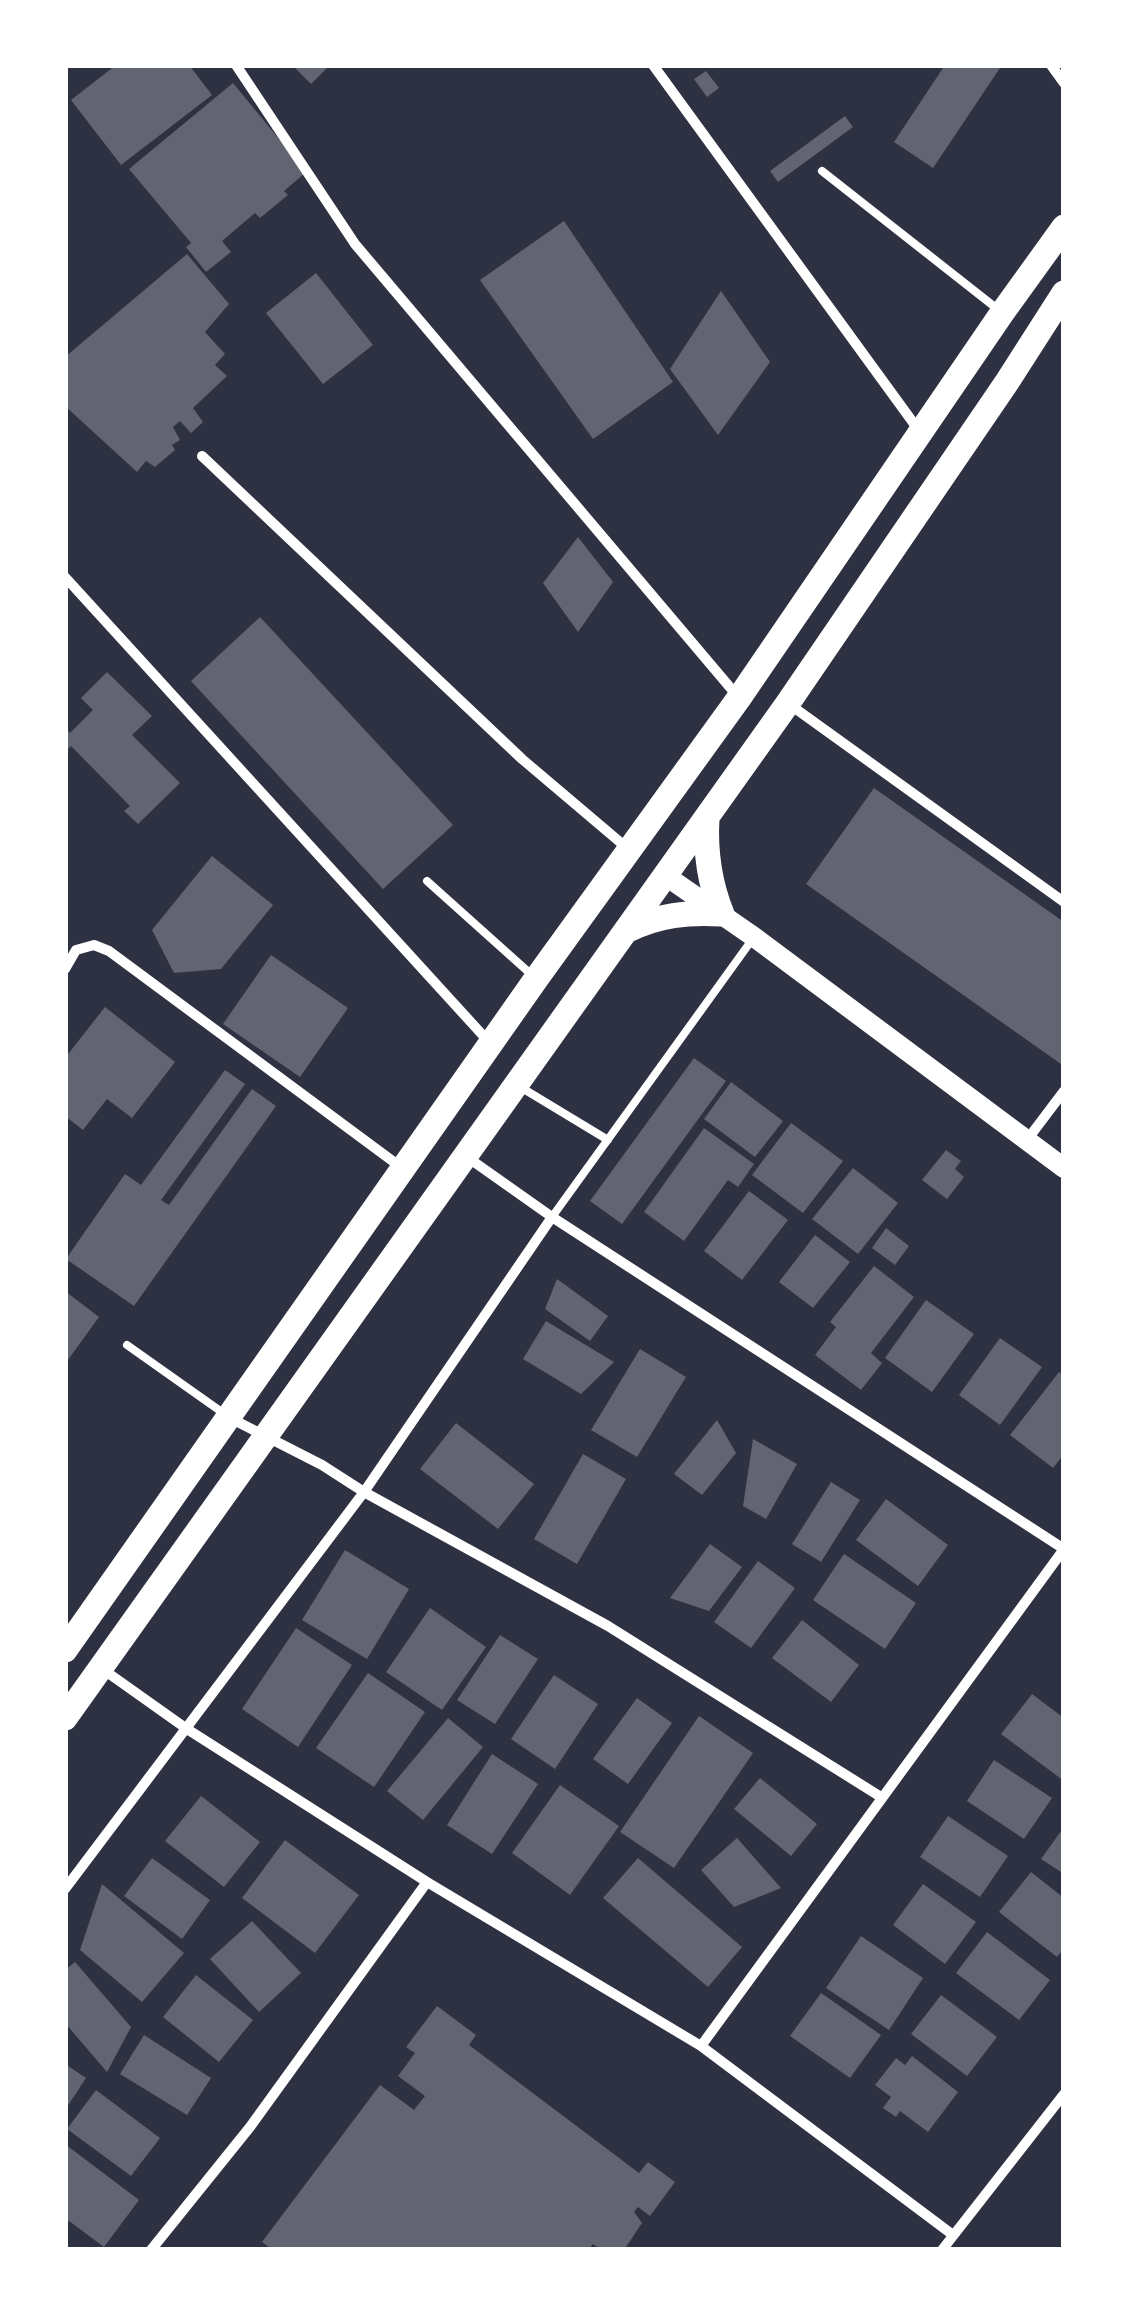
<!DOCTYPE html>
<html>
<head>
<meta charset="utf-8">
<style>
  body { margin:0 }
  #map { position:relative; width:1129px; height:2315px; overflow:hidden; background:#2d3142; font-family:Mulish,sans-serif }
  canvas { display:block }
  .frame { position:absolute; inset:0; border:68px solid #fff; pointer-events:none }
</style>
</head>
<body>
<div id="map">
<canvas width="1129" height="2315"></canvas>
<div class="frame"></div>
</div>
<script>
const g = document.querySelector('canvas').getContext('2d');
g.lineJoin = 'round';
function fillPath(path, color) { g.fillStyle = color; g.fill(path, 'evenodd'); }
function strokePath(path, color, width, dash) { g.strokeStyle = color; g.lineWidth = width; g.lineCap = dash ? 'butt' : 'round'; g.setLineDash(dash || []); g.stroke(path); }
fillPath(new Path2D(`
  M 116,65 L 189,65 L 212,95 L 121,165 L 71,100 Z
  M 292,65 L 330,65 L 311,84 Z
  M 945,65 L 1002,65 L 933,168 L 894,142 Z
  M 706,71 L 719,88 L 707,97 L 694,79 Z
  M 233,83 L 306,172 L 284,191 L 288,195 L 260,218 L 255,213 L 222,241 L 231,252 L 206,272 L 186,247 L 191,243 L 129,169 Z
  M 845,116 L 853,127 L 778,182 L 770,171 Z
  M 564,221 L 673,382 L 593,439 L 480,280 Z
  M 187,254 L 229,304 L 205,332 L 225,354 L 215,365 L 227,376 L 193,408 L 203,422 L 191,433 L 180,421 L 173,427 L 180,440 L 172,445 L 175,450 L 155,467 L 146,461 L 137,472 L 65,406 L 68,402 L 65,399 L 65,357 Z
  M 316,273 L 373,345 L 323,384 L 266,313 Z
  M 721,291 L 770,362 L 718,435 L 670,369 Z
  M 578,537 L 613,582 L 578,632 L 543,583 Z
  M 260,617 L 453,825 L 383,889 L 191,681 Z
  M 107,672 L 152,716 L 132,735 L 180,783 L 138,824 L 124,811 L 130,806 L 71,746 L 65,752 L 65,727 L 70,733 L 93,710 L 81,698 Z
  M 874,788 L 1064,922 L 1064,1061 L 1061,1064 L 806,884 Z
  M 212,856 L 273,905 L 221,969 L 174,973 L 152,930 Z
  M 271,955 L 348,1008 L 300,1077 L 223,1024 Z
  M 105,1007 L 175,1062 L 132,1118 L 107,1099 L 83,1130 L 65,1116 L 65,1058 Z
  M 694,1058 L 726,1081 L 622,1224 L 590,1201 Z
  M 225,1070 L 245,1084 L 161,1200 L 169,1205 L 252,1089 L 276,1106 L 134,1306 L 66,1259 L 125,1174 L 141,1185 Z
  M 731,1082 L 783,1121 L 755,1157 L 704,1119 Z
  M 791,1123 L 843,1161 L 803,1213 L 752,1175 Z
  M 704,1128 L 754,1164 L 738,1187 L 728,1180 L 684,1241 L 644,1212 Z
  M 946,1150 L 961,1161 L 955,1169 L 964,1177 L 947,1199 L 922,1180 Z
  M 853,1168 L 898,1203 L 858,1254 L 812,1219 Z
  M 749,1191 L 788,1220 L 742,1280 L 704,1251 Z
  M 886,1228 L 909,1246 L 895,1265 L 872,1248 Z
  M 815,1235 L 850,1262 L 813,1308 L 779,1282 Z
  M 874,1266 L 914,1297 L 871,1353 L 882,1363 L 861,1390 L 815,1355 L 836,1327 L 830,1322 Z
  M 557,1279 L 608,1316 L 590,1341 L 545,1309 Z
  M 65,1291 L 99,1317 L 65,1364 Z
  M 926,1300 L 974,1334 L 932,1392 L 885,1358 Z
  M 546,1321 L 614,1362 L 581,1394 L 523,1359 Z
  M 1000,1338 L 1042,1367 L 1000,1425 L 959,1395 Z
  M 640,1349 L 686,1377 L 637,1457 L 591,1430 Z
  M 1059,1372 L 1064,1376 L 1064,1454 L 1053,1468 L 1010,1435 Z
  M 717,1420 L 736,1453 L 702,1495 L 674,1474 Z
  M 456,1423 L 534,1484 L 498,1529 L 420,1469 Z
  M 753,1439 L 797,1464 L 766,1519 L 743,1506 Z
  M 583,1454 L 626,1479 L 577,1564 L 534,1539 Z
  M 831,1482 L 860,1500 L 821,1562 L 792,1544 Z
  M 886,1499 L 948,1545 L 918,1586 L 856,1540 Z
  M 710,1544 L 742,1567 L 709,1611 L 670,1598 Z
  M 345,1550 L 409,1589 L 367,1659 L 302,1620 Z
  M 844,1554 L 916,1603 L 885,1649 L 813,1600 Z
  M 758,1561 L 795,1588 L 751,1648 L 714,1622 Z
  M 430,1608 L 486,1647 L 442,1710 L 386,1672 Z
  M 802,1620 L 859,1665 L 831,1702 L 772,1658 Z
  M 296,1628 L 352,1665 L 298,1747 L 242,1709 Z
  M 500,1635 L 538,1659 L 495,1724 L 457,1700 Z
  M 368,1673 L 425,1712 L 374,1787 L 316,1748 Z
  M 554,1675 L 598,1704 L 555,1769 L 511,1739 Z
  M 1032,1694 L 1064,1718 L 1064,1781 L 1001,1734 Z
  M 637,1698 L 672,1723 L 628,1784 L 593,1759 Z
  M 699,1716 L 753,1753 L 674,1868 L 620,1832 Z
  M 448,1718 L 483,1747 L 423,1820 L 387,1791 Z
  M 492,1754 L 538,1784 L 492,1854 L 447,1825 Z
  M 994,1760 L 1052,1798 L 1024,1839 L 967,1801 Z
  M 760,1778 L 817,1824 L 791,1856 L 734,1809 Z
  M 560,1785 L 619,1826 L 570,1895 L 512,1853 Z
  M 201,1796 L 260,1842 L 224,1887 L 165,1841 Z
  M 948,1816 L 1008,1856 L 980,1897 L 920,1857 Z
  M 1064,1827 L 1064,1874 L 1041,1859 Z
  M 737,1838 L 781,1888 L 734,1907 L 701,1870 Z
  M 285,1840 L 359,1895 L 315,1953 L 242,1898 Z
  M 152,1858 L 210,1900 L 182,1939 L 124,1896 Z
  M 638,1858 L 742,1947 L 708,1987 L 603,1898 Z
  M 1031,1872 L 1064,1898 L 1064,1948 L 1057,1957 L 999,1912 Z
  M 102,1884 L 184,1953 L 142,2002 L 80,1950 Z
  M 923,1884 L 976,1922 L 945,1964 L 893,1925 Z
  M 252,1921 L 301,1973 L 259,2012 L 210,1959 Z
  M 987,1932 L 1050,1980 L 1019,2020 L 956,1973 Z
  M 861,1936 L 923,1978 L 889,2030 L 826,1988 Z
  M 75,1962 L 131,2027 L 107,2072 L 65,2023 L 65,1970 Z
  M 196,1975 L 253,2020 L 219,2062 L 163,2017 Z
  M 821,1993 L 881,2035 L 850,2078 L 790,2036 Z
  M 941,1995 L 997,2037 L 967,2076 L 911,2034 Z
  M 437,2006 L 476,2035 L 469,2045 L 639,2173 L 648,2162 L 675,2182 L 650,2216 L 638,2207 L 634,2212 L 642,2223 L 624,2250 L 602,2250 L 593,2244 L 588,2250 L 273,2250 L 262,2242 L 380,2085 L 414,2110 L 425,2096 L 398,2076 L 415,2053 L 406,2047 Z
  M 144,2035 L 211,2078 L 187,2115 L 120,2074 Z
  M 912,2056 L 958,2092 L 928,2132 L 900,2111 L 896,2117 L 883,2108 L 891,2097 L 875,2085 L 896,2058 L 905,2065 Z
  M 65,2064 L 86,2078 L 65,2110 Z
  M 96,2090 L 160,2138 L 131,2176 L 67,2129 Z
  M 65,2144 L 139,2200 L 104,2247 L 65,2218 Z`), '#626471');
strokePath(new Path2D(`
  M 822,171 L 1000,311
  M 427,881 L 533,976
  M 522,1088 L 608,1140
  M 552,1217 L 754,937
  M 127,1345 L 226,1415`), '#fff', 8);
strokePath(new Path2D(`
  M 236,65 L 355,244 L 739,698
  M 653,65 L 920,432
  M 1051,65 L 1064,83
  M 202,456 L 522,759 L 627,848
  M 65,577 L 489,1042
  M 789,704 L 1064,902
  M 65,969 L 76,950 L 94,945 L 109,951 L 402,1168
  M 1027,1140 L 1064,1091
  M 467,1157 L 552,1217 L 1064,1549
  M 230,1418 L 322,1465 L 364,1492 L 608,1626 L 881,1797
  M 101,1668 L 187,1729 L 427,1882 L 701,2046 L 953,2235
  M 65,1889 L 364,1492 L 552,1217
  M 701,2046 L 1064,1549
  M 151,2250 L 250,2127 L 427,1882
  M 942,2250 L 1064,2094`), '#fff', 10);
strokePath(new Path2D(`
  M 666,876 L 754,937 L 1064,1168`), '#fff', 20);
strokePath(new Path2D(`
  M 628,930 C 659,915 687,912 722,914 C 709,882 705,852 707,818
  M 65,1650 L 536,979 L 739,698 L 1002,313 L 1064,227
  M 65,1718 L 788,703 L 1007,382 L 1064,293`), '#fff', 25);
</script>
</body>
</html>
